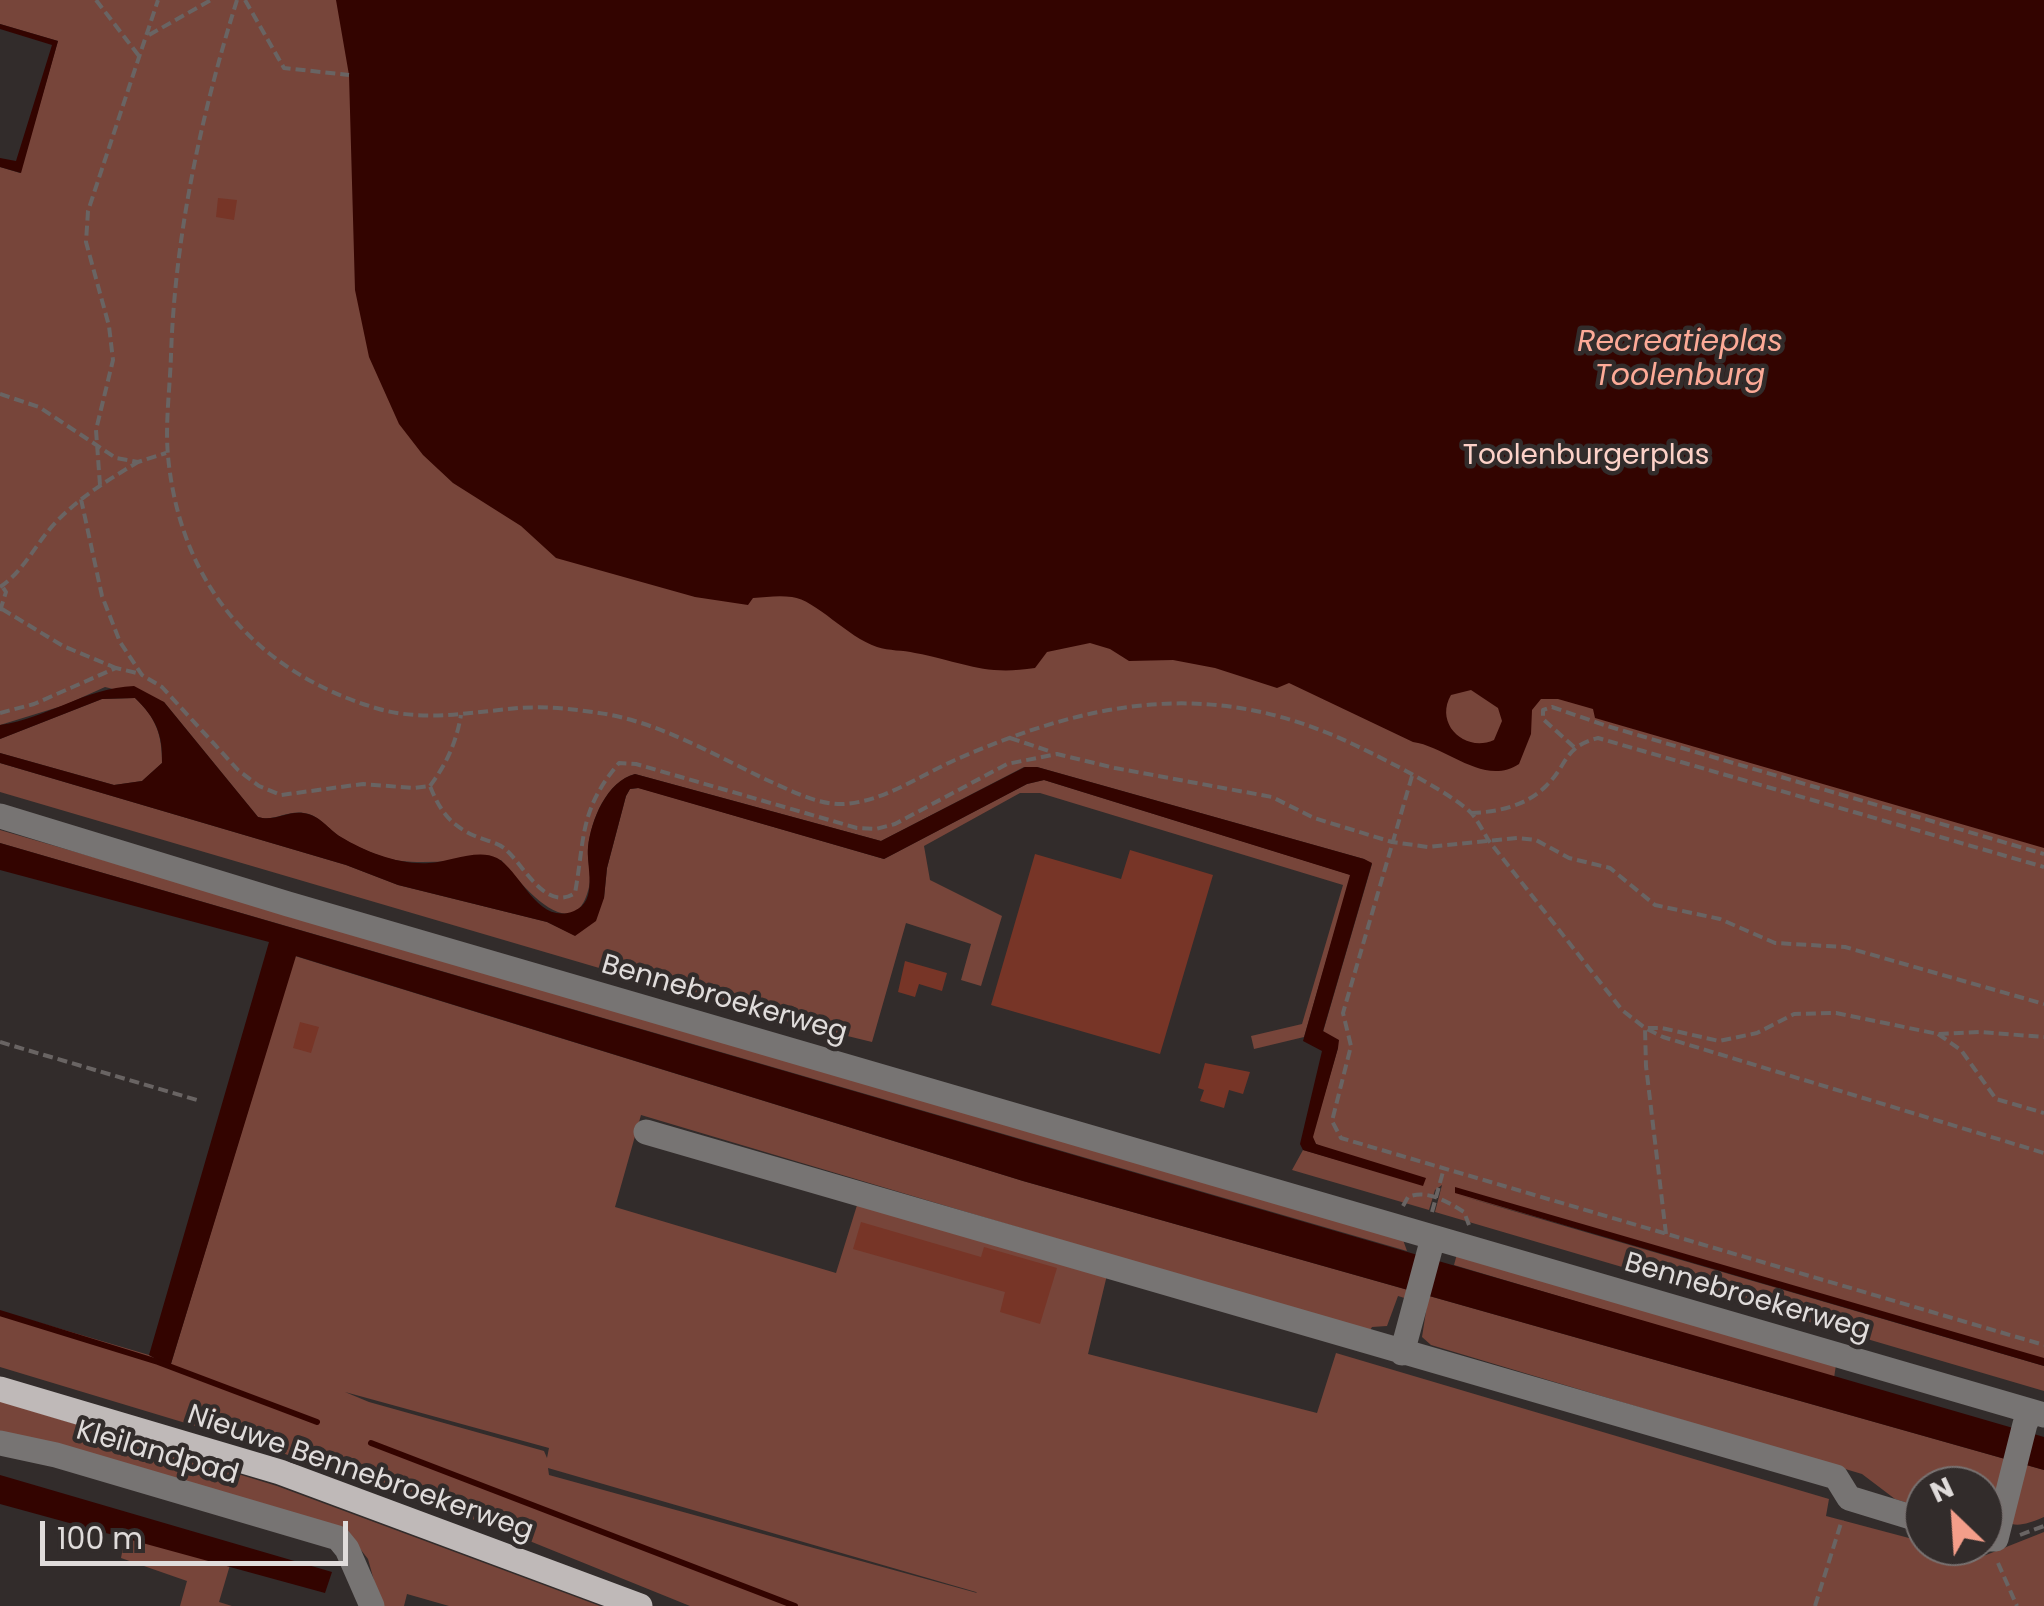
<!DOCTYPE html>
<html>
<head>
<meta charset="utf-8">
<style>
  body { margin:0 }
  #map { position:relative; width:2044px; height:1606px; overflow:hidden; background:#322c2b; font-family:Poppins,sans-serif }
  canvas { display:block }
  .north { position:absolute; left:1904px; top:1466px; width:100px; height:100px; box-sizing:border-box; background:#322c2b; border:2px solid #787271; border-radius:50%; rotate:335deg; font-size:28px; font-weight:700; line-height:40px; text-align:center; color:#e0dcdb }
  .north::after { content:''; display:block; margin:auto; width:35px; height:45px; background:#f49e8a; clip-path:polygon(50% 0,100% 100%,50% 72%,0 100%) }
  .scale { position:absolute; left:40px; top:1521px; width:308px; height:45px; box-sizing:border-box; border:5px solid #e0dcdb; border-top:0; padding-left:12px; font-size:30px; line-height:35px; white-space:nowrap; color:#e0dcdb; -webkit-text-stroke:8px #322c2b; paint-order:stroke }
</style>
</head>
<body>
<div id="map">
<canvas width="2044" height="1606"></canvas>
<div class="north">N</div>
<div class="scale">100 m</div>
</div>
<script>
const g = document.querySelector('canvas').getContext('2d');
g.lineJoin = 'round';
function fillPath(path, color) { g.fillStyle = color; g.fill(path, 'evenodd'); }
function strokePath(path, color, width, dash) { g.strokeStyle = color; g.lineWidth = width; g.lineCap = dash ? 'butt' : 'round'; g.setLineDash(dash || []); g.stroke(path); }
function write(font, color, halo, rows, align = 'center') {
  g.font = font + ' Poppins,sans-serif'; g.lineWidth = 9; g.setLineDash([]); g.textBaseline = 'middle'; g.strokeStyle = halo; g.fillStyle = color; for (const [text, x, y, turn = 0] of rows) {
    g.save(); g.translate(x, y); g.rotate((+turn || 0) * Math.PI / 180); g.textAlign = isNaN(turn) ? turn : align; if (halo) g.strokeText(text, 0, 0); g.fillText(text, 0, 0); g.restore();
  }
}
fillPath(new Path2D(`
  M 0,0 L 2044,0 L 2044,1360 L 1455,1194 L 2044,1366 L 2044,1391 L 1435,1212 L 1442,1185 L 1435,1190 L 1429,1210 L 1292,1170 L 1303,1150 L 1386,1174 L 1316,1144 L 1312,1137 L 1338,1048 L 1323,1032 L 1372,864 L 1364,859 L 1037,767 L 1024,767 L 881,841 L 635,774 C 606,782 591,820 588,848 C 587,861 592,874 589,887 C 574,952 519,881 501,860 C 460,856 416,870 378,855 C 364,850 347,842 336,834 C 325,825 318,815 304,813 C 287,810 274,822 258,817 L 164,702 L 105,687 L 65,705 L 0,725 L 0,167 L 20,173 L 58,41 L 0,24 Z
  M 135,698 C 156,718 162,734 162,763 L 142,781 L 114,785 L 0,753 L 0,739 L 102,699 Z
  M 0,763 L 346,865 L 398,885 L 547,922 L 574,935 L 604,898 L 607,868 L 626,796 L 630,789 L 639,788 L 884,859 L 1027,784 L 1044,780 L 1351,875 L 1304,1037 L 1254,1049 L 1251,1036 L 1302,1024 L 1343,885 L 1040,793 L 1020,793 L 924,846 L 930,880 L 1002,916 L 981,986 L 961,980 L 971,944 L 906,923 L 872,1042 L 749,1012 L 0,792 Z
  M 0,830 L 1402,1237 L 1407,1251 L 0,843 Z
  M 295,956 L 1023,1181 L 2044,1470 L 2044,1517 C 2022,1526 2013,1529 1993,1515 L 1984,1522 L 1984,1486 L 1924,1486 L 1924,1508 L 1895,1499 L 1862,1474 L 1431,1345 L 1422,1337 L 1427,1305 L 1398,1296 L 1387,1326 L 1372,1327 L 1369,1332 L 641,1115 L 615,1207 L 836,1273 L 858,1202 L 1107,1275 L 1088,1354 L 1317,1413 L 1336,1353 L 1829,1499 L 1826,1516 L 1924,1542 L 1924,1546 L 1939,1546 L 1981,1557 L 2044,1532 L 2044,1606 L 690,1606 L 495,1527 L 265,1447 L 0,1367 L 0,1311 L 149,1355 L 170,1367 ZM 345,1392 L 549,1448 L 547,1458 L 544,1451 L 369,1402 ZM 548,1468 L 976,1592 L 977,1593 L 549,1475 Z
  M 1457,1254 L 1836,1365 L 1834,1378 L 1454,1265 Z
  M 0,1401 L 277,1486 L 600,1606 L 449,1606 L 407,1594 L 404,1606 L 381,1606 L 368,1559 L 354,1541 L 0,1435 Z
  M 125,1537 L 230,1565 L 219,1602 L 232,1606 L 180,1606 L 187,1581 L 121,1558 Z`), '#77453a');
fillPath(new Path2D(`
  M 336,0 L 2044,0 L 2044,848 L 1595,718 L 1593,709 L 1558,699 L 1541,699 L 1532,710 L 1531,734 L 1519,764 C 1484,787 1448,747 1413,742 L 1289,683 L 1277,688 L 1215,668 L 1173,660 L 1129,661 L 1110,649 L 1090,643 L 1047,652 L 1035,668 C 982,676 964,662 915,653 C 903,650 889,651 877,647 C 847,637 816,600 792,597 C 779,595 766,597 753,598 L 748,605 L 695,597 L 556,558 L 521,526 L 453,483 L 423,455 L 399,424 L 369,357 L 355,290 L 349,75 ZM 1471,690 L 1498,708 L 1502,721 L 1494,740 C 1465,753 1434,724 1451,695 Z
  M 0,24 L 58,41 L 21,173 L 0,167 L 0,158 L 16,161 L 52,45 L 0,29 Z
  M 134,686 L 164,702 L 258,817 C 274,822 287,811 303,813 C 320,815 328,829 341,837 C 366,852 399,865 429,863 C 449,862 478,848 497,858 C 521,871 537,926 574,911 C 599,901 586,866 588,847 C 591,820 607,781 635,774 L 881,841 L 1025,767 L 1037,767 L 1364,859 L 1372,863 L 1323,1031 L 1339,1040 L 1338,1048 L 1313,1137 L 1316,1144 L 1426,1178 L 1423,1186 L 1303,1150 L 1300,1144 L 1322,1051 L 1303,1041 L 1350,875 L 1044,780 L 1027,784 L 884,859 L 638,788 L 630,789 L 626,796 L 607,868 L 604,898 L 596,921 L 575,936 L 547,922 L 398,885 L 346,865 L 0,763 L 0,753 L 114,785 L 142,781 L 162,763 C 163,735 156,718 135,698 L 102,699 L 0,739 L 0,725 C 48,718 85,688 134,686 Z
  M 0,843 L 2044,1437 L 2044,1470 L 1023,1181 L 296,956 L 170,1367 L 149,1355 L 269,942 L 0,870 Z
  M 1455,1187 L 2044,1358 L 2044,1366 L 1455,1193 Z
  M 0,1475 L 332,1572 L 325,1593 L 0,1504 Z`), '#330400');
strokePath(new Path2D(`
  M 0,1313 L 158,1362 L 317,1422
  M 371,1443 L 795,1606`), '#330400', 6);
fillPath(new Path2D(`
  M 218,198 L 237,200 L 234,220 L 216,217 Z
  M 1130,850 L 1213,875 L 1160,1054 L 991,1005 L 1035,854 L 1121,879 Z
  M 905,961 L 947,973 L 942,991 L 919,984 L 915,997 L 898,992 Z
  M 300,1022 L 319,1027 L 311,1053 L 293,1048 Z
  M 1205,1063 L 1250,1072 L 1243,1094 L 1229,1090 L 1224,1108 L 1200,1101 L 1204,1090 L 1198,1088 Z
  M 861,1222 L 981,1257 L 984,1247 L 1057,1268 L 1040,1324 L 1000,1312 L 1005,1292 L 853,1249 Z`), '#773527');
strokePath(new Path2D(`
  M 96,0 L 139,56
  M 237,0 C 201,115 175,235 171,355 C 170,388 165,423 168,456 C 180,584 256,673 379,709 C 425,722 472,712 519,708 C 545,706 573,709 599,713 C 657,721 714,755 767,780 C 790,790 817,805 843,804 C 883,802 919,776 955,760 C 1096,698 1218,677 1361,748 C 1386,760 1457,796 1473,815 C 1479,823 1484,833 1489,841 L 1622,1010 L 1645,1028 L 1663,1037 L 2044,1153
  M 245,0 L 284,68 L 349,75
  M 149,35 L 211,0
  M 0,394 L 39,407 L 116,458 L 138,462 L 166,453
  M 100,485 L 96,430 L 113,360 L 109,326 L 86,242 L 88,211 L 158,0
  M 81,499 L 102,596 L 120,642 L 142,675 L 162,687 L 238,770 L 259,786 L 281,795 L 363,784 L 413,788 L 430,786 C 440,811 450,825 475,836 C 484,840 496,842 504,848 C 523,863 545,913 575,893 C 585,838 579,810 619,763 L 636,764 L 857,828 L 876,829 L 895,824 L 1007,764 L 1057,754 L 1115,768 L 1272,797 L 1314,818 L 1392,842 L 1428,847 L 1517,838 L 1536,840 L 1569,858 L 1610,868 L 1655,905 L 1720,919 L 1775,943 L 1845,947 L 2044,1004
  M 0,587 C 24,571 36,543 56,522 C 80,497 108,480 138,462
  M 2,609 L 63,646 L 116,668
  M 0,611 L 6,592 L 2,586
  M 0,713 L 34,704 L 116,668 L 141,674
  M 1010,738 L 1052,752
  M 1574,747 L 1543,719 L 1543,710 L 1552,707 L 1607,726 L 2044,854
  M 1412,776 L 1343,1013 L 1351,1046 L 1332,1121 L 1341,1138 L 2044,1345
  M 430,786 C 447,763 456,743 461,715
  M 1471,813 C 1498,812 1526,806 1546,786 C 1568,765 1563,747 1598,738 L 2044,867
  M 1938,1034 L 1961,1050 L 1996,1099 L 2044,1113
  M 0,1042 L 197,1100
  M 1403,1206 L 1408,1197 C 1427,1189 1448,1202 1464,1212 L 1469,1225
  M 1432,1212 L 1444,1168
  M 1666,1234 L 1646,1066 L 1645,1028 L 1662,1028 L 1719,1041 L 1757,1033 L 1794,1014 L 1836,1013 L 1938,1034 L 1980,1032 L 2044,1037
  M 2020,1535 L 2044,1526
  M 1998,1563 L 2017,1606
  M 1815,1606 L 1842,1520`), '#696463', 4, [10, 5]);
strokePath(new Path2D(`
  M 0,816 L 288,904 L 2044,1415
  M 646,1132 L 1836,1477 L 1849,1498 L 1924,1521
  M 1402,1353 L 1433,1238
  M 0,1443 L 56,1455 L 338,1538 L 347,1549 L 372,1606
  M 1984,1539 L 1996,1539 L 2025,1424 L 2031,1412`), '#777473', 25);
strokePath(new Path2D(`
  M 0,1389 L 280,1472 L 640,1606`), '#bfb9b8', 25);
write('28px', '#fdd2c8', '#322c2b', [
  ["Toolenburgerplas",1586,457]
]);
write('28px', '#e0dcdb', '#322c2b', [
  ["Bennebroekerweg",724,1000,16],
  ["Bennebroekerweg",1747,1298,16],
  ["Kleilandpad",157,1454,16],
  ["Nieuwe Bennebroekerweg",360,1474,19]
]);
write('italic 30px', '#fcaa97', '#322c2b', [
  ["Recreatieplas",1680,343],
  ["Toolenburg",1680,377]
]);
</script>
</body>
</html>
